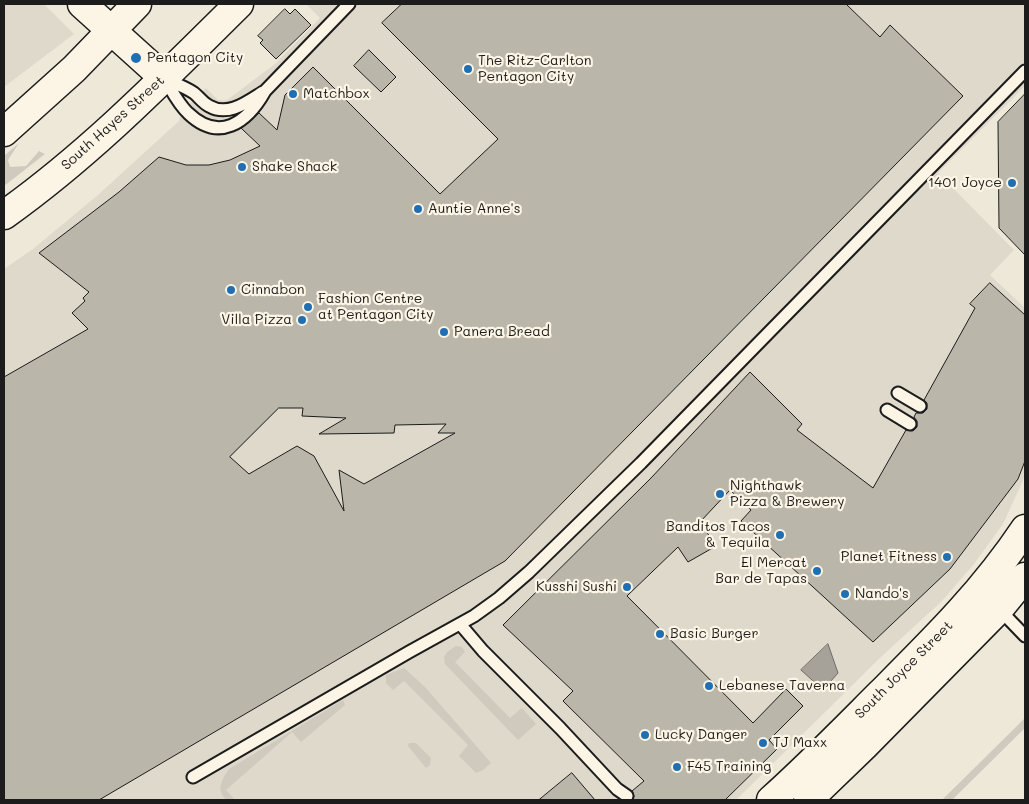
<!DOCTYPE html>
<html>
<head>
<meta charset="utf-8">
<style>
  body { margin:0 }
  #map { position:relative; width:1029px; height:804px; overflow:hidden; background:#eee8d9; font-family:Mali,sans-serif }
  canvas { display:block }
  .frame { position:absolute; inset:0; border:5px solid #1c1c1c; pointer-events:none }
</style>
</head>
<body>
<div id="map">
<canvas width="1029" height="804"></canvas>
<div class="frame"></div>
</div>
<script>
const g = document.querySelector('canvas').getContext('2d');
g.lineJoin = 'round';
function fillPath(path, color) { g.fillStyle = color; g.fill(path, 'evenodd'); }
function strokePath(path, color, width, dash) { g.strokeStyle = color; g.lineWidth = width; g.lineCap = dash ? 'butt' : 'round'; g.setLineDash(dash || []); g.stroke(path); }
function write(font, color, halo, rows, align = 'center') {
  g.font = font + ' Mali,sans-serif'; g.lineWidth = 4.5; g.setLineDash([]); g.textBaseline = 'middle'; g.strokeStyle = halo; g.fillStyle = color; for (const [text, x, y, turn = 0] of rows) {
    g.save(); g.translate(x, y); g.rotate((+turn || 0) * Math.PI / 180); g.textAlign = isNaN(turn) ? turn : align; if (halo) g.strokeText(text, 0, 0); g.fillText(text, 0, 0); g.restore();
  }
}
fillPath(new Path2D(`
  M 4,4 L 44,4 L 74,34 L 4,87 Z
  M 306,4 L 1025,4 L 1025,86 L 938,173 L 1014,250 L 990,275 L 1025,308 L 1025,476 L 1003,524 L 974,564 L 941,602 L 883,655 L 736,800 L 4,800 L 4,269 L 33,249 L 98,195 L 179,121 L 181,112 L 206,88 L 218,100 L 227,100 L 275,64 L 320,18 Z`), '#ded9cb');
fillPath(new Path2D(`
  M 19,143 L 8,160 L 10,167 L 26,166 L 39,151 L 45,154 L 4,186 L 4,156 Z
  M 456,646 L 462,647 L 465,652 L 455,662 L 510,718 L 522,708 L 536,724 L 518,740 L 445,664 L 444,657 L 447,652 Z
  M 404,668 L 425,687 L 491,763 L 483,770 L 476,773 L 459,756 L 468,745 L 404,681 L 393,690 L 386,683 L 386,675 Z
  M 343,700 L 345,705 L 301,742 L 292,732 L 226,790 L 234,799 L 227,800 C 215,791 222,779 229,769 Z
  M 1025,718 L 1025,728 L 952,800 L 942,800 Z
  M 409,743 L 416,743 L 431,758 L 430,765 L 426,768 L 408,746 Z`), '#cfcabd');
const water = new Path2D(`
  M 828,644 L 838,673 L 823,690 L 801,670 Z`);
fillPath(water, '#a7a299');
strokePath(water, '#6f6c67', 1);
const building = new Path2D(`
  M 402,4 L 846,4 L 880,37 L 890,25 L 963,96 L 505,561 L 99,800 L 4,800 L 4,377 L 88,329 L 72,313 L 85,301 L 83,298 L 89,292 L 39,253 L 119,192 L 159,157 L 186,165 L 209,165 L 230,160 L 260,146 L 241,128 L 259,113 L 277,130 L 285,95 L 313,67 L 440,194 L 498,139 L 382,23 ZM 279,408 L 303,408 L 302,416 L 346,418 L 319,434 L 394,433 L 395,425 L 446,424 L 438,433 L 455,433 L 364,484 L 339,470 L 344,511 L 314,456 L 297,446 L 249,474 L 230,457 Z
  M 285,9 L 290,14 L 295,9 L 311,25 L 276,59 L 260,43 L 263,40 L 258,36 Z
  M 369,50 L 396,77 L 381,92 L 354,66 Z
  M 1025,94 L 1025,255 L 999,228 L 998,122 Z
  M 990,283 L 1025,315 L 1025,461 L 1018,479 L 950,569 L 873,642 L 741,521 L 751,510 L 730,490 L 700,522 L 716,546 L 688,562 L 678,547 L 627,596 L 753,723 L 786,689 L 803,706 L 769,740 L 777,749 L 725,800 L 633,800 L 634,796 L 632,791 L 644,781 L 563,701 L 573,691 L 503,625 L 651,478 L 750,372 L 802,424 L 797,430 L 873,488 L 906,430 L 913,431 L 917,427 L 917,421 L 914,417 L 916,413 L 923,413 L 927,409 L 927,403 L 924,400 L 975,308 L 970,304 Z
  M 572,773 L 595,800 L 539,800 Z`);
fillPath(building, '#bab6aa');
strokePath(building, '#1c1c1c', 1);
const lane = new Path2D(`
  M 164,78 C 171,89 178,104 188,113 C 219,143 247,123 265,91 L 349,4
  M 165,79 C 174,83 185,87 194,93 C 199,97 203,103 209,106 C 228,117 247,102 263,92
  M 898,393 L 920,406
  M 887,410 L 910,424
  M 999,609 L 1025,636
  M 460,624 L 483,651 L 560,728 L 617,789 L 627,796
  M 193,777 L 409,652 L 474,616 L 499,598 L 529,572 L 641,463 L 1025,71`);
const secondary = new Path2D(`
  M 82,4 L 164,78
  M 4,132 L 74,69 L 137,4
  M 4,215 C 90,154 164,78 239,4
  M 771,800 C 809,766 844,730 880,694 C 933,641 983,592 1025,529
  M 808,800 L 864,746 L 999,609 L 1025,577`);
strokePath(lane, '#1c1c1c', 15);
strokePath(secondary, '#1c1c1c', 31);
strokePath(lane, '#fcf5e5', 11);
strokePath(secondary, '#fcf5e5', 28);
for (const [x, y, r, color] of [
  [136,58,6,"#1f6fb2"],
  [468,69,5,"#1f6fb2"],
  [293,94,5,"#1f6fb2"],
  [242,167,5,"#1f6fb2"],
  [1012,183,5,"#1f6fb2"],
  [418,209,5,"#1f6fb2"],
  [231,290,5,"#1f6fb2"],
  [308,307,5,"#1f6fb2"],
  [302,320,5,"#1f6fb2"],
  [444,332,5,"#1f6fb2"],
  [720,494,5,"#1f6fb2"],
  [780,535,5,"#1f6fb2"],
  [947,557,5,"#1f6fb2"],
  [817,571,5,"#1f6fb2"],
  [627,587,5,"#1f6fb2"],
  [845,594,5,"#1f6fb2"],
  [660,634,5,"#1f6fb2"],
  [709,686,5,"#1f6fb2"],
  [645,735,5,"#1f6fb2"],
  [763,743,5,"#1f6fb2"],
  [677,767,5,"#1f6fb2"]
]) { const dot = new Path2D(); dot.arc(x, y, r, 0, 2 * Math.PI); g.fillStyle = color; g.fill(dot); strokePath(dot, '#fcf5e5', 2); }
write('14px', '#1c1c1c', '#fcf5e5', [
  ["Pentagon City",147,58],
  ["The Ritz-Carlton",478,61],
  ["Pentagon City",478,77],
  ["Matchbox",303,94],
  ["Shake Shack",252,167],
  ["1401 Joyce",1002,183,"right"],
  ["Auntie Anne's",428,209],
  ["Cinnabon",241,290],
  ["Fashion Centre",318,299],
  ["at Pentagon City",318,315],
  ["Villa Pizza",292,320,"right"],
  ["Panera Bread",454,332],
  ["Nighthawk",730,486],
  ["Pizza & Brewery",730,502],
  ["Banditos Tacos",770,527,"right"],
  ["& Tequila",770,543,"right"],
  ["Planet Fitness",937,557,"right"],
  ["El Mercat",807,563,"right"],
  ["Bar de Tapas",807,579,"right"],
  ["Kusshi Sushi",617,587,"right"],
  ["Nando's",855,594],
  ["Basic Burger",670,634],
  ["Lebanese Taverna",719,686],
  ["Lucky Danger",655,735],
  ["TJ Maxx",773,743],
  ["F45 Training",687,767]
], 'left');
write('14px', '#1c1c1c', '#fcf5e5', [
  ["South Hayes Street",113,123,-42],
  ["South Joyce Street",904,670,-45]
]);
</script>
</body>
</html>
